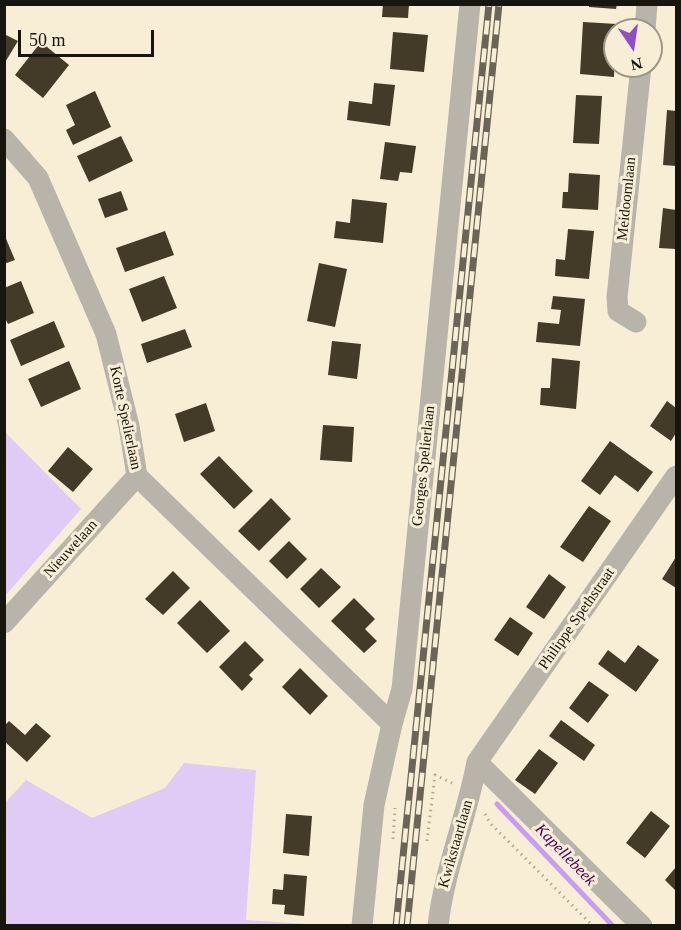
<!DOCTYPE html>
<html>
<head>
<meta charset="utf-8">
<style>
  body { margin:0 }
  #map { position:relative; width:681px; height:930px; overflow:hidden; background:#f8eed6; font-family:Georgia,serif }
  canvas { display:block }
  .frame { position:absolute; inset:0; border:6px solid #18150c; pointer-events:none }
  .north { position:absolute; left:603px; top:18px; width:60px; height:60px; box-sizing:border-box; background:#f8eed6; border:2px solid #9e9785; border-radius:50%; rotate:167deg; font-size:16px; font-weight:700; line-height:24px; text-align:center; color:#18150c }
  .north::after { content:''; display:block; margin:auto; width:21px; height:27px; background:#8e4ec4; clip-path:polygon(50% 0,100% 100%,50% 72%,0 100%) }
  .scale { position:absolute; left:18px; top:30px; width:136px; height:27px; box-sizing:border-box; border:3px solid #18150c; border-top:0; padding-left:8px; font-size:18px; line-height:21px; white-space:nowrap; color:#18150c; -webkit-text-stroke:4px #f8eed6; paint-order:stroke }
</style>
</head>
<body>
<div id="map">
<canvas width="681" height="930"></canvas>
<div class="frame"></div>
<div class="north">N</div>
<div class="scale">50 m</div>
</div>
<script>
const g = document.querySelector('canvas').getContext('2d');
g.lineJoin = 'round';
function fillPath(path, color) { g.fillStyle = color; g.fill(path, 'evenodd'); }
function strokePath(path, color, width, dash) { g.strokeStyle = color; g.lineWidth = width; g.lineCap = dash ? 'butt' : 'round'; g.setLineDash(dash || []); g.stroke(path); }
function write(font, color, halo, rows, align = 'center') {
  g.font = font + ' Georgia,serif'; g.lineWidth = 6; g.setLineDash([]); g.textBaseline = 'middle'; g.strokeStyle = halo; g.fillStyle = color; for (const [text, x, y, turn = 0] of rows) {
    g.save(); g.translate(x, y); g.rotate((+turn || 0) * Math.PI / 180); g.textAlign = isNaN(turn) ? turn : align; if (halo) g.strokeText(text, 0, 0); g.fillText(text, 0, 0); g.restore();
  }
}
fillPath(new Path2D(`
  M 5,432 L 81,509 L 5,596 Z
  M 184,763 L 256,770 L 246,920 L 323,925 L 5,925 L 5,803 L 26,780 L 92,818 L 165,788 Z`), '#e0cbf7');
strokePath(new Path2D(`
  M 497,804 L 613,926`), '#c79df0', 5);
fillPath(new Path2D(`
  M 383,4 L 409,4 L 408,18 L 382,17 Z
  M 589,4 L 617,4 L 616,9 L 589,7 Z
  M 583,22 L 617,24 L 615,30 L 614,77 L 580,74 Z
  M 393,32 L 428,35 L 424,72 L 390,69 Z
  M 4,34 L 18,41 L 4,64 Z
  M 41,42 L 69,65 L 43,98 L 15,75 Z
  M 374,83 L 395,85 L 390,126 L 347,120 L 349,101 L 372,104 Z
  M 95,91 L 111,127 L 73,145 L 66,130 L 75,125 L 66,105 Z
  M 576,95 L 602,96 L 599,144 L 573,143 Z
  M 667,110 L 676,111 L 676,166 L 663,165 Z
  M 121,136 L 133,161 L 89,182 L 77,156 Z
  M 385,142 L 416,146 L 412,173 L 400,172 L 398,181 L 380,179 Z
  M 569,173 L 600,175 L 598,210 L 562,208 L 563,192 L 568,192 Z
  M 121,191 L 128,210 L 105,218 L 98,199 Z
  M 352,199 L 387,203 L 383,243 L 334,238 L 336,221 L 350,223 Z
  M 663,208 L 676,210 L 676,249 L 659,248 Z
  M 568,229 L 594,231 L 589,279 L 555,276 L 556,259 L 565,260 Z
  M 165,231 L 174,255 L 125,272 L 116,248 Z
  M 4,234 L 15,260 L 4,264 Z
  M 319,263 L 347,269 L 335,327 L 307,321 Z
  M 164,276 L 177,308 L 142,322 L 129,289 Z
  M 21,281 L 34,313 L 8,324 L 4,316 L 4,288 Z
  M 553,296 L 585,299 L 580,346 L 536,342 L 538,322 L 559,324 L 561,310 L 551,309 Z
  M 54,321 L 65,347 L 21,366 L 10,340 Z
  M 185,329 L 192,347 L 147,363 L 141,344 Z
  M 332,341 L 361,344 L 357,379 L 328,375 Z
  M 552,358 L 580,361 L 576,409 L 540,405 L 541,388 L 550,388 Z
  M 69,361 L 81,389 L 41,407 L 28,379 Z
  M 667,401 L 676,408 L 676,433 L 671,441 L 650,426 Z
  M 206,403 L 215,431 L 184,442 L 175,414 Z
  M 323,425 L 354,427 L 352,462 L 320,460 Z
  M 610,441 L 653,472 L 638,492 L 615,475 L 600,495 L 581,481 Z
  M 68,447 L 93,469 L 73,492 L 48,471 Z
  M 219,456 L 253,491 L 234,509 L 200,474 Z
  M 271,498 L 291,519 L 259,551 L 238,531 Z
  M 589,506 L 611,521 L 583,562 L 560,547 Z
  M 289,541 L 307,559 L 287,579 L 269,561 Z
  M 676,557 L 676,588 L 662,579 Z
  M 321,568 L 341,587 L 319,608 L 300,589 Z
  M 173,571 L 190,588 L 163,615 L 145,599 Z
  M 549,574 L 566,587 L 544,619 L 526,607 Z
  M 354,598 L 375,619 L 365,629 L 377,641 L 364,653 L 331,621 Z
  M 200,600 L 230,631 L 207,653 L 177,623 Z
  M 510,617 L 533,633 L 518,656 L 494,640 Z
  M 245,641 L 264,660 L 249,675 L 253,679 L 242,691 L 219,667 Z
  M 638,645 L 659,660 L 636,692 L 598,664 L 608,650 L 625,663 Z
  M 300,668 L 328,696 L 310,715 L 282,687 Z
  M 589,681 L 609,695 L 588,723 L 569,708 Z
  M 561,720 L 595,745 L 584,761 L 549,736 Z
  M 9,721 L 25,735 L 36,723 L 51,736 L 27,762 L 4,741 L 4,726 Z
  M 539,749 L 558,763 L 535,794 L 515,780 Z
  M 651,811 L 670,826 L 645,858 L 626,843 Z
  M 286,814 L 312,816 L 309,856 L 283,853 Z
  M 676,867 L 676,891 L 665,880 Z
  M 284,874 L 307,876 L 304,916 L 284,914 L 285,905 L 272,904 L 273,889 L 283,890 Z`), '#433b27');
strokePath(new Path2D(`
  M 485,814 L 490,823 L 593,926
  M 393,839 L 395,808
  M 427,841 L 435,775 L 454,784`), '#b0a895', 3, [1.5, 4.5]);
strokePath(new Path2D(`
  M 645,30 L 647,4
  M 4,139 L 38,178 L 106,334 L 129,426 L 137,476 L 392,724
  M 636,322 L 618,311 L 617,297 L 641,66
  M 4,623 L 137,476
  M 477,762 L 642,926
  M 362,926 L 374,805 L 392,724 L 402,689 L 470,4
  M 438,926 C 444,870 467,817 477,762 L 676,476`), '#b8b4a9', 21);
const rail = new Path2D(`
  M 396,926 L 489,4
  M 407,926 L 499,4`);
strokePath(rail, '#6a6556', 7);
strokePath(rail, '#f8eed6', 4.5, [14]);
write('15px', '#18150c', '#f8eed6', [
  ["Meidoornlaan",627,199,-84],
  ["Korte Spelierlaan",125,418,78],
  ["Georges Spelierlaan",424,466,-84],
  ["Nieuwelaan",71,549,-48],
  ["Philippe Spethstraat",577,619,-55],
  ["Kwikstaartlaan",456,844,-74]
]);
write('italic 16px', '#420168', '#f8eed6', [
  ["Kapellebeek",565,855,46]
]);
</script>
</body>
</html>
